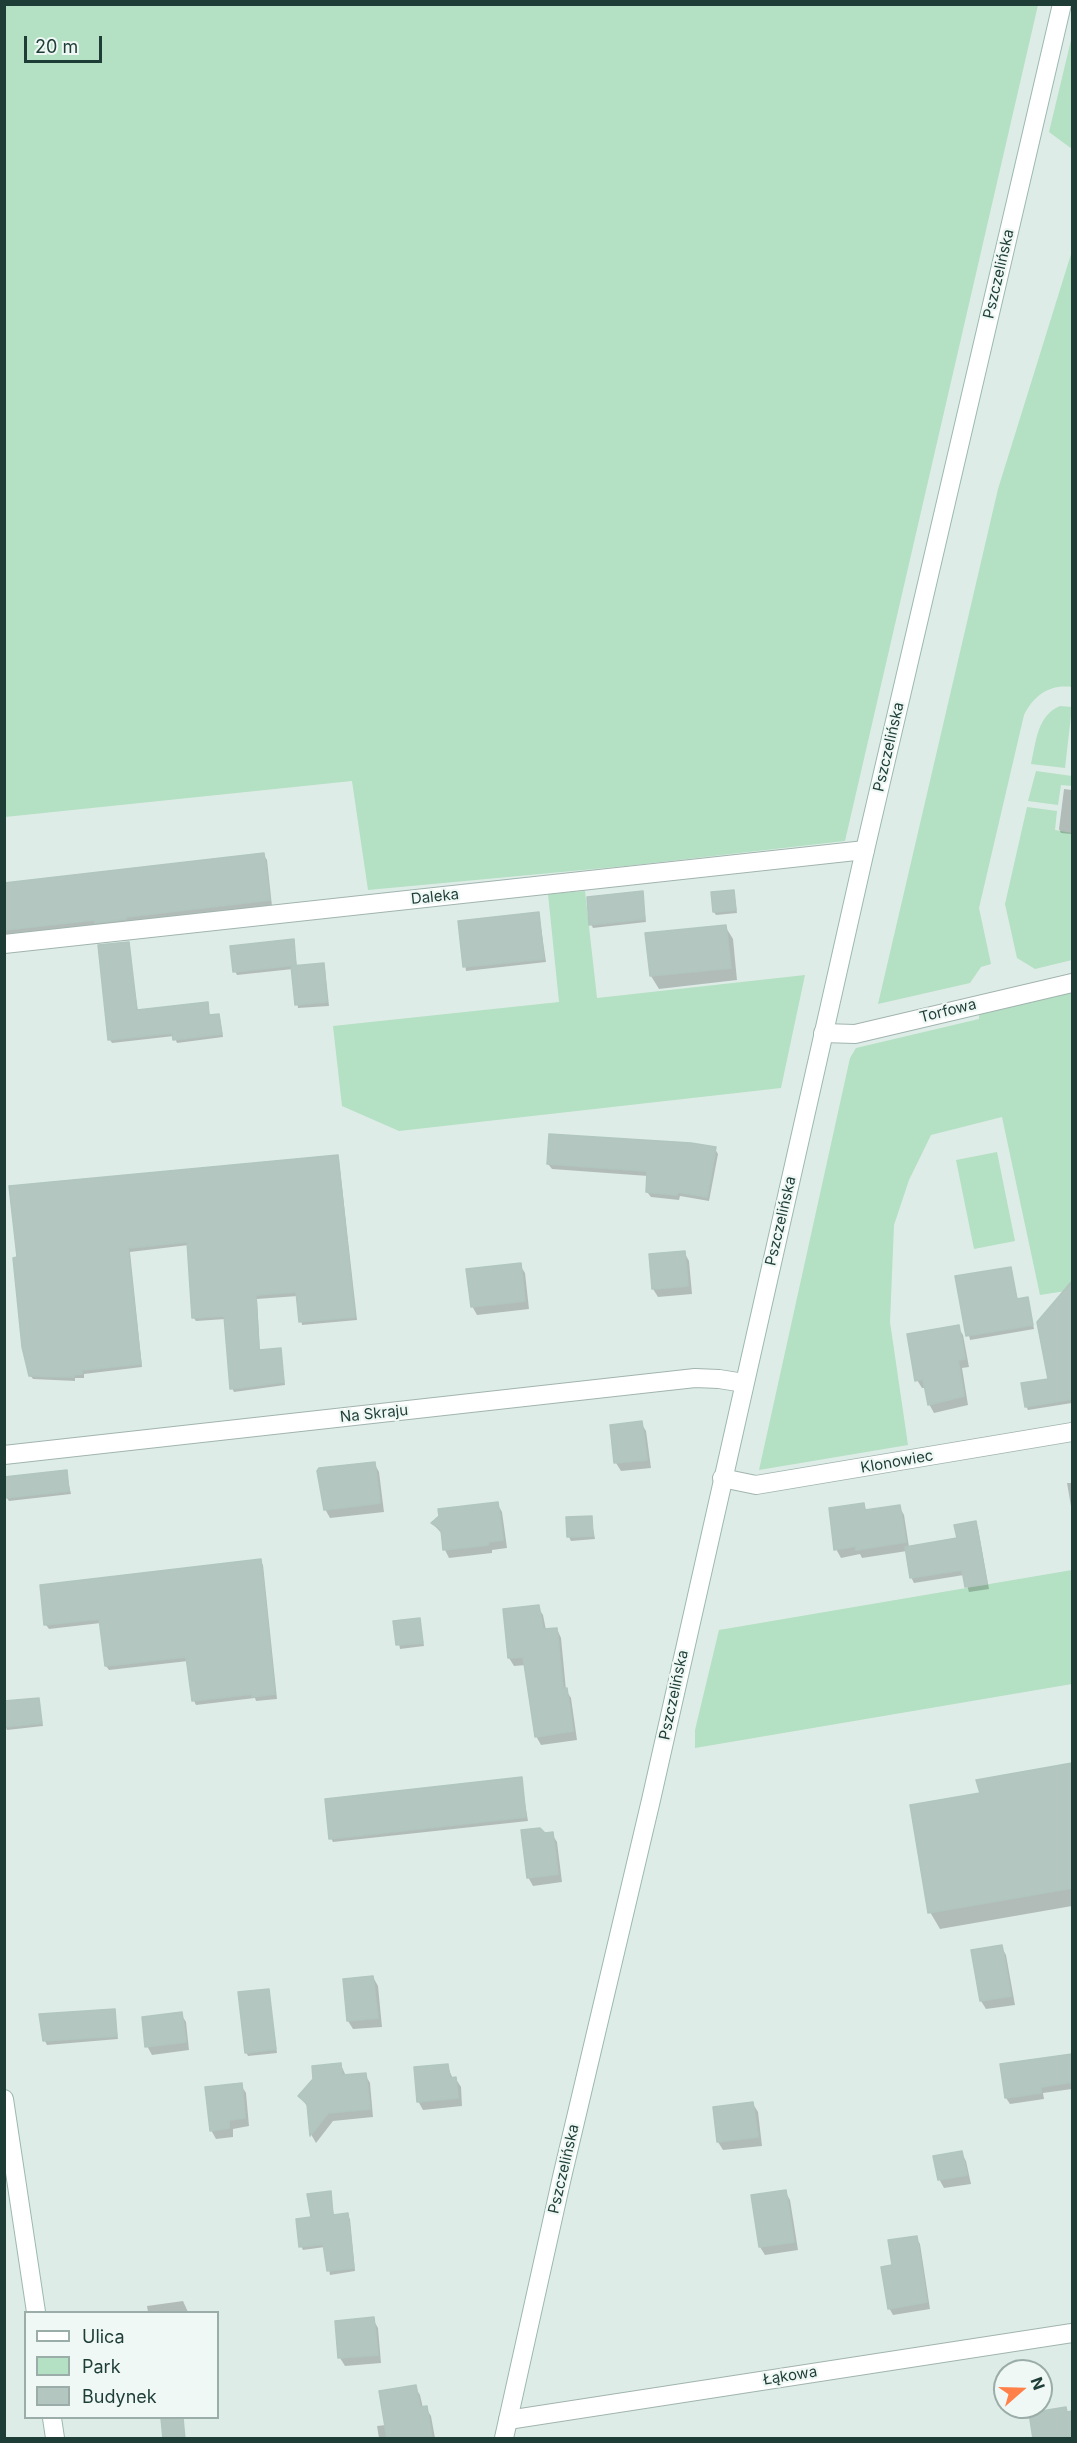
<!DOCTYPE html>
<html>
<head>
<meta charset="utf-8">
<style>
  body { margin:0 }
  #map { position:relative; width:1077px; height:2443px; overflow:hidden; background:#deece7; font-family:Inter,sans-serif }
  canvas { display:block }
  .frame { position:absolute; inset:0; border:6px solid #1e3d37; pointer-events:none }
  .legend { position:absolute; left:24px; top:2311px; width:195px; height:108px; box-sizing:border-box; background:#eff8f4; border:2px solid #9bada8; margin:0; padding:8px 10px; list-style:none; font-size:18px; color:#1e3d37 }
  .legend li { display:flex; align-items:center; gap:12px; height:30px }
  .legend b { width:30px; border:2px solid #9bada8 }
  .north { position:absolute; left:993px; top:2359px; width:60px; height:60px; box-sizing:border-box; background:#eff8f4; border:2px solid #9bada8; border-radius:50%; rotate:70deg; font-size:16px; font-weight:700; line-height:24px; text-align:center; color:#1e3d37 }
  .north::after { content:''; display:block; margin:auto; width:21px; height:27px; background:#ff8149; clip-path:polygon(50% 0,100% 100%,50% 72%,0 100%) }
  .scale { position:absolute; left:24px; top:36px; width:78px; height:27px; box-sizing:border-box; border:3px solid #1e3d37; border-top:0; padding-left:8px; font-size:18px; line-height:21px; white-space:nowrap; color:#1e3d37; -webkit-text-stroke:4px #eff8f4; paint-order:stroke }
</style>
</head>
<body>
<div id="map">
<canvas width="1077" height="2443"></canvas>
<div class="frame"></div>
<ul class="legend">
<li><b style="height:8px;background:#fff"></b>Ulica</li>
<li><b style="height:16px;background:#b4e0c3"></b>Park</li>
<li><b style="height:16px;background:#b3c7c0"></b>Budynek</li>
</ul>
<div class="north">N</div>
<div class="scale">20 m</div>
</div>
<script>
const g = document.querySelector('canvas').getContext('2d');
g.lineJoin = 'round';
function fillPath(path, color) { g.fillStyle = color; g.fill(path, 'evenodd'); }
function strokePath(path, color, width, dash) { g.strokeStyle = color; g.lineWidth = width; g.lineCap = dash ? 'butt' : 'round'; g.setLineDash(dash || []); g.stroke(path); }
function write(font, color, halo, rows, align = 'center') {
  g.font = font + ' Inter,sans-serif'; g.lineWidth = 4.5; g.setLineDash([]); g.textBaseline = 'middle'; g.strokeStyle = halo; g.fillStyle = color; for (const [text, x, y, turn = 0] of rows) {
    g.save(); g.translate(x, y); g.rotate((+turn || 0) * Math.PI / 180); g.textAlign = isNaN(turn) ? turn : align; if (halo) g.strokeText(text, 0, 0); g.fillText(text, 0, 0); g.restore();
  }
}
fillPath(new Path2D(`
  M 4,5 L 1038,5 L 845,841 L 626,866 L 368,890 L 352,781 L 5,817 Z
  M 1072,36 L 1072,149 L 1049,132 Z
  M 1072,251 L 1072,687 C 1050,684 1034,695 1024,715 L 979,908 L 991,964 L 981,967 L 970,983 L 878,1004 L 998,489 Z
  M 1060,706 L 1072,707 L 1065,768 L 1031,764 C 1036,743 1037,715 1060,706 Z
  M 1036,771 L 1072,776 L 1072,786 L 1061,785 L 1058,805 L 1028,801 Z
  M 1027,807 L 1057,811 L 1055,830 L 1072,833 L 1072,960 L 1035,969 L 1017,958 L 1005,904 Z
  M 585,891 L 597,998 L 805,975 L 781,1088 L 399,1131 L 342,1106 L 333,1026 L 559,1002 L 548,894 Z
  M 1072,992 L 1072,1290 L 1040,1295 L 1002,1117 L 931,1135 L 909,1180 L 894,1225 L 890,1322 L 908,1445 L 759,1470 L 850,1058 L 856,1048 L 979,1019 L 979,1013 Z
  M 997,1152 L 1015,1241 L 974,1249 L 956,1160 Z
  M 1072,1570 L 1072,1684 L 695,1748 L 695,1730 L 719,1630 Z`), '#b4e0c3');
fillPath(new Path2D(`
  M 1064,789 L 1072,790 L 1072,834 L 1061,833 L 1059,829 Z
  M 263,854 L 267,860 L 272,906 L 4,938 L 4,884 Z
  M 734,891 L 737,913 L 716,915 L 714,912 Z
  M 642,893 L 646,922 L 593,928 L 591,924 Z
  M 539,914 L 546,962 L 466,971 L 460,922 Z
  M 725,926 L 733,939 L 737,980 L 659,989 L 651,976 Z
  M 293,940 L 297,967 L 323,964 L 325,968 L 329,1006 L 298,1008 L 293,969 L 237,975 L 235,971 Z
  M 128,943 L 138,1012 L 207,1003 L 210,1016 L 218,1016 L 220,1019 L 223,1037 L 177,1043 L 174,1036 L 112,1043 L 110,1040 Z
  M 715,1149 L 718,1154 L 709,1201 L 680,1196 L 679,1200 L 651,1197 L 647,1192 L 648,1176 L 552,1169 L 548,1164 Z
  M 337,1156 L 339,1160 L 357,1320 L 302,1325 L 298,1296 L 257,1299 L 260,1351 L 280,1350 L 285,1385 L 234,1392 L 232,1388 L 226,1319 L 196,1321 L 193,1317 L 189,1245 L 130,1252 L 142,1367 L 84,1374 L 84,1378 L 75,1378 L 75,1381 L 33,1379 L 30,1375 L 14,1259 Z
  M 684,1252 L 689,1261 L 692,1294 L 658,1297 L 653,1289 Z
  M 520,1265 L 525,1273 L 529,1309 L 477,1315 L 472,1306 Z
  M 1010,1269 L 1018,1301 L 1027,1299 L 1029,1303 L 1034,1329 L 970,1340 L 956,1277 Z
  M 1072,1294 L 1072,1403 L 1028,1410 L 1026,1406 L 1049,1380 L 1060,1298 Z
  M 958,1327 L 963,1335 L 969,1367 L 962,1368 L 968,1405 L 934,1413 L 929,1404 L 926,1388 L 922,1388 L 917,1380 Z
  M 641,1423 L 646,1431 L 651,1468 L 621,1471 L 616,1463 L 611,1426 Z
  M 374,1463 L 379,1472 L 384,1512 L 330,1518 L 325,1509 Z
  M 66,1471 L 71,1494 L 9,1501 L 6,1497 Z
  M 1067,1483 L 1072,1483 L 1072,1513 L 1072,1512 Z
  M 497,1503 L 502,1512 L 507,1548 L 492,1550 L 492,1553 L 449,1558 L 445,1550 L 443,1535 L 433,1524 Z
  M 863,1504 L 867,1511 L 899,1506 L 904,1515 L 909,1547 L 958,1540 L 975,1522 L 978,1528 L 989,1589 L 969,1592 L 964,1575 L 914,1583 L 911,1577 L 907,1551 L 862,1558 L 860,1554 L 841,1558 L 836,1549 Z
  M 591,1517 L 595,1539 L 571,1541 L 569,1537 Z
  M 260,1560 L 263,1565 L 277,1699 L 256,1701 L 255,1698 L 196,1705 L 194,1701 L 188,1661 L 109,1670 L 106,1666 L 101,1623 L 49,1629 L 46,1625 L 42,1586 Z
  M 538,1607 L 543,1615 L 546,1630 L 557,1629 L 561,1638 L 566,1690 L 571,1698 L 577,1740 L 541,1745 L 536,1736 L 526,1665 L 514,1666 L 509,1658 Z
  M 419,1619 L 424,1646 L 400,1649 L 395,1622 Z
  M 38,1699 L 43,1726 L 7,1730 L 5,1726 Z
  M 1072,1764 L 1072,1906 L 940,1929 L 930,1912 L 982,1794 L 978,1781 Z
  M 521,1779 L 528,1821 L 333,1842 L 331,1838 Z
  M 552,1834 L 557,1842 L 562,1882 L 533,1886 L 528,1877 L 544,1835 Z
  M 1001,1946 L 1006,1955 L 1015,2005 L 986,2009 L 981,2001 L 973,1951 Z
  M 373,1977 L 378,1986 L 382,2027 L 353,2029 L 348,2021 L 344,1980 Z
  M 268,1990 L 277,2053 L 248,2056 L 246,2052 Z
  M 114,2011 L 118,2039 L 47,2045 L 45,2041 Z
  M 181,2014 L 186,2022 L 189,2050 L 152,2055 L 147,2046 Z
  M 1072,2055 L 1072,2089 L 1043,2093 L 1044,2099 L 1010,2104 L 1006,2098 L 1001,2065 Z
  M 341,2065 L 346,2076 L 365,2074 L 370,2083 L 373,2117 L 333,2121 L 316,2143 L 312,2136 L 309,2109 L 300,2096 L 315,2079 Z
  M 447,2065 L 453,2079 L 456,2079 L 461,2087 L 462,2106 L 423,2110 L 418,2101 Z
  M 241,2085 L 246,2093 L 249,2126 L 233,2129 L 233,2137 L 216,2139 L 211,2130 Z
  M 753,2104 L 758,2112 L 762,2146 L 723,2150 L 718,2142 L 715,2108 Z
  M 961,2152 L 966,2161 L 971,2184 L 944,2188 L 939,2179 Z
  M 785,2191 L 790,2200 L 798,2250 L 765,2255 L 760,2247 L 753,2196 Z
  M 330,2193 L 334,2216 L 347,2215 L 350,2219 L 355,2271 L 330,2275 L 325,2247 L 303,2250 L 301,2246 L 312,2218 Z
  M 916,2237 L 920,2244 L 930,2309 L 893,2315 L 889,2308 Z
  M 183,2301 L 188,2312 L 148,2312 L 147,2306 Z
  M 373,2319 L 378,2328 L 381,2363 L 345,2366 L 340,2358 Z
  M 415,2387 L 420,2395 L 423,2408 L 426,2408 L 431,2416 L 435,2438 L 379,2438 L 377,2426 L 386,2425 Z`), '#0003');
const building = new Path2D(`
  M 264,853 L 270,900 L 126,917 L 126,919 L 95,923 L 95,920 L 4,930 L 4,883 Z
  M 734,890 L 736,910 L 713,912 L 711,892 Z
  M 643,891 L 645,919 L 589,925 L 587,897 Z
  M 539,912 L 544,959 L 463,967 L 458,921 Z
  M 726,925 L 731,968 L 650,976 L 645,933 Z
  M 294,939 L 296,965 L 233,972 L 230,946 Z
  M 129,942 L 137,1010 L 208,1002 L 209,1015 L 219,1014 L 222,1034 L 173,1040 L 172,1033 L 108,1040 L 98,945 Z
  M 324,963 L 327,1002 L 295,1005 L 291,966 Z
  M 549,1134 L 691,1143 L 716,1147 L 707,1197 L 678,1192 L 677,1195 L 646,1192 L 647,1171 L 547,1164 Z
  M 338,1155 L 355,1317 L 299,1322 L 296,1292 L 256,1295 L 259,1350 L 281,1348 L 284,1382 L 230,1389 L 224,1316 L 192,1318 L 187,1242 L 128,1248 L 141,1364 L 82,1370 L 82,1374 L 73,1375 L 74,1377 L 29,1376 L 22,1347 L 13,1258 L 17,1257 L 9,1186 Z
  M 685,1251 L 688,1286 L 652,1289 L 649,1254 Z
  M 521,1263 L 525,1301 L 471,1307 L 466,1269 Z
  M 1011,1267 L 1017,1299 L 1028,1297 L 1033,1325 L 966,1336 L 955,1276 Z
  M 1072,1281 L 1072,1399 L 1025,1407 L 1021,1383 L 1048,1379 L 1037,1322 Z
  M 959,1325 L 965,1359 L 958,1360 L 964,1396 L 928,1405 L 923,1379 L 915,1381 L 907,1334 Z
  M 642,1421 L 647,1460 L 614,1463 L 610,1425 Z
  M 375,1462 L 380,1503 L 324,1510 L 317,1471 L 319,1468 Z
  M 67,1470 L 69,1491 L 4,1498 L 4,1477 Z
  M 498,1502 L 503,1540 L 488,1542 L 488,1545 L 443,1550 L 441,1530 L 431,1523 L 439,1516 L 438,1509 Z
  M 864,1503 L 865,1510 L 900,1505 L 906,1542 L 856,1550 L 856,1546 L 834,1550 L 829,1508 Z
  M 592,1516 L 593,1536 L 567,1537 L 566,1517 Z
  M 976,1521 L 987,1584 L 965,1587 L 962,1570 L 910,1578 L 905,1547 L 957,1538 L 954,1525 Z
  M 261,1559 L 275,1694 L 252,1697 L 252,1694 L 192,1701 L 186,1657 L 105,1666 L 99,1619 L 44,1625 L 40,1585 Z
  M 539,1605 L 543,1629 L 557,1628 L 563,1689 L 567,1688 L 573,1731 L 535,1737 L 523,1657 L 508,1658 L 503,1609 Z
  M 420,1618 L 423,1643 L 396,1645 L 393,1621 Z
  M 39,1698 L 42,1723 L 4,1727 L 4,1701 Z
  M 1072,1763 L 1072,1888 L 928,1913 L 910,1805 L 980,1793 L 976,1780 Z
  M 522,1777 L 526,1817 L 329,1839 L 325,1799 Z
  M 540,1828 L 545,1833 L 553,1832 L 558,1874 L 527,1878 L 521,1830 Z
  M 1002,1945 L 1011,1996 L 980,2001 L 971,1950 Z
  M 373,1976 L 378,2018 L 347,2021 L 343,1979 Z
  M 269,1989 L 276,2049 L 245,2053 L 238,1992 Z
  M 115,2009 L 117,2036 L 43,2041 L 39,2014 Z
  M 182,2012 L 186,2042 L 145,2047 L 142,2017 Z
  M 1072,2054 L 1072,2082 L 1041,2087 L 1041,2093 L 1005,2098 L 1000,2064 Z
  M 341,2063 L 342,2075 L 366,2073 L 370,2109 L 328,2113 L 310,2136 L 307,2104 L 298,2096 L 313,2079 L 312,2066 Z
  M 448,2064 L 450,2078 L 456,2077 L 458,2098 L 417,2102 L 414,2067 Z
  M 242,2083 L 245,2118 L 229,2120 L 229,2128 L 210,2131 L 205,2087 Z
  M 753,2102 L 758,2137 L 717,2142 L 713,2107 Z
  M 962,2151 L 967,2175 L 938,2180 L 933,2156 Z
  M 786,2190 L 794,2242 L 759,2247 L 751,2195 Z
  M 331,2191 L 333,2215 L 348,2213 L 354,2268 L 327,2271 L 323,2244 L 299,2247 L 296,2219 L 311,2217 L 307,2194 Z
  M 917,2236 L 927,2302 L 888,2309 L 881,2267 L 892,2265 L 888,2240 Z
  M 374,2317 L 378,2355 L 338,2358 L 335,2321 Z
  M 416,2385 L 420,2407 L 427,2406 L 432,2439 L 387,2439 L 379,2391 Z
  M 1066,2407 L 1067,2412 L 1072,2411 L 1072,2439 L 1033,2439 L 1029,2413 Z
  M 161,2418 L 183,2418 L 185,2439 L 163,2439 Z`);
fillPath(building, '#b3c7c0');
strokePath(building, '#b0c6be', 1.5);
const minor = new Path2D(`
  M 4,944 L 865,850
  M 823,1033 L 855,1034 L 1072,983
  M 4,1455 L 695,1378 L 719,1379 L 744,1383
  M 722,1478 L 756,1485 L 1072,1432
  M 508,2420 L 1072,2333`);
const secondary = new Path2D(`
  M 4,2099 L 36,2312
  M 52,2418 L 55,2438
  M 504,2438 L 562,2177 L 651,1800 L 865,850 L 1062,4`);
strokePath(minor, '#a1b4af', 20);
strokePath(secondary, '#9cb9b0', 20);
strokePath(minor, '#fff', 18);
strokePath(secondary, '#fff', 18);
write('15px', '#1e3d37', '#eff8f4', [
  ["Pszczelińska",999,274,-77],
  ["Pszczelińska",889,747,-77],
  ["Daleka",435,897,-6],
  ["Torfowa",948,1011,-14],
  ["Pszczelińska",781,1221,-77],
  ["Na Skraju",374,1414,-6],
  ["Klonowiec",897,1462,-10],
  ["Pszczelińska",674,1695,-78],
  ["Pszczelińska",564,2169,-77],
  ["Łąkowa",790,2376,-9]
]);
</script>
</body>
</html>
